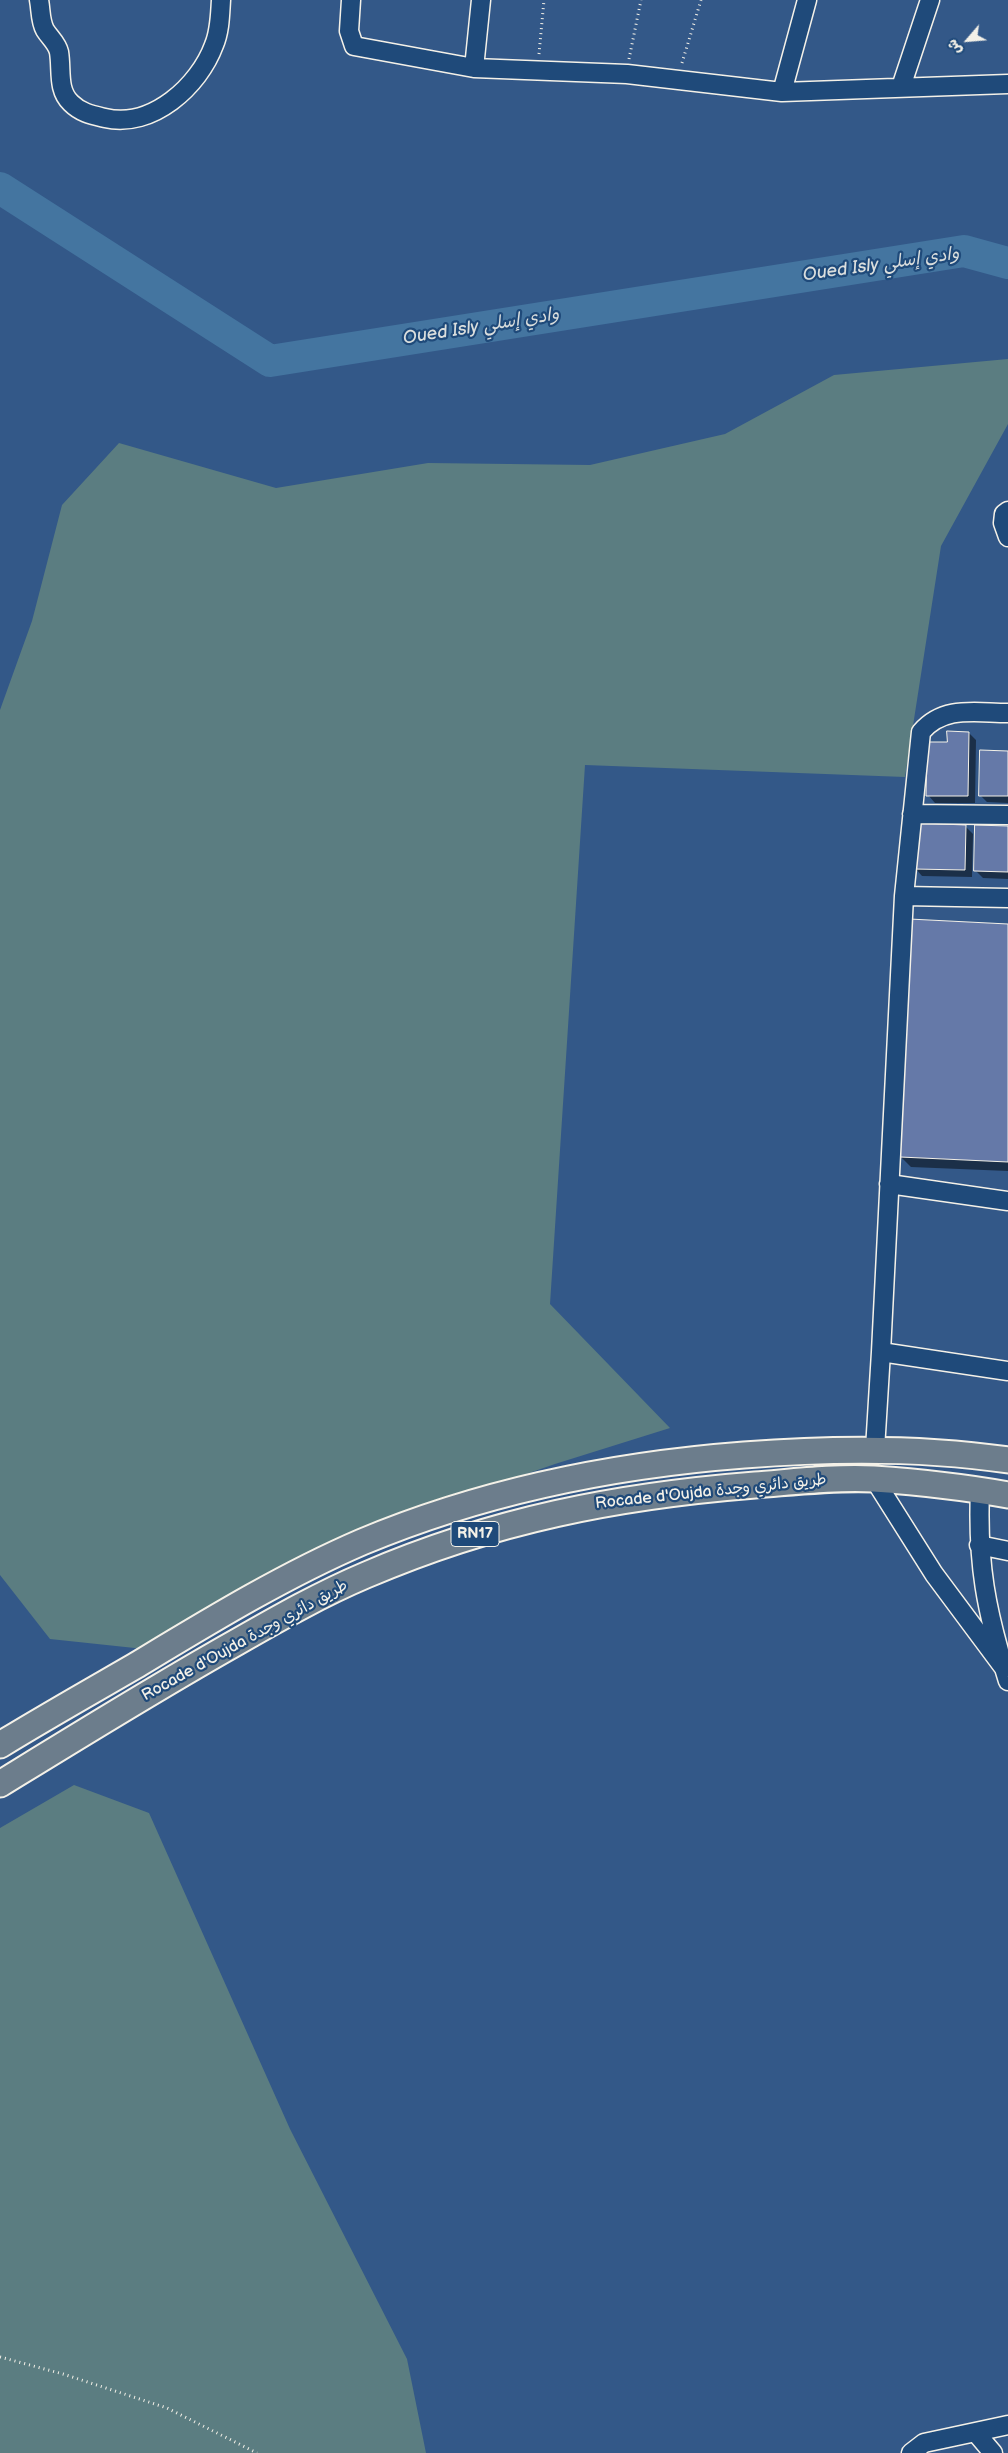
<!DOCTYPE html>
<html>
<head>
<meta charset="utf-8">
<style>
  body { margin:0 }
  #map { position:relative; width:1008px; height:2453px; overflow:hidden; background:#335888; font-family:"Balsamiq Sans","Playpen Sans Arabic",sans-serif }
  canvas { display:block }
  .north { position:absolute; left:943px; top:15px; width:50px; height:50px; -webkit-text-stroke:4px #1f4a7a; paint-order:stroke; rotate:243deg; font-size:14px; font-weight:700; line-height:20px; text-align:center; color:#f4f1e8 }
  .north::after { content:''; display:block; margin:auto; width:18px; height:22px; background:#f4f1e8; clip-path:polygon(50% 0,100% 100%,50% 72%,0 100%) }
</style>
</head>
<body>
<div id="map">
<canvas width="1008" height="2453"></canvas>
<div class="north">ش</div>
</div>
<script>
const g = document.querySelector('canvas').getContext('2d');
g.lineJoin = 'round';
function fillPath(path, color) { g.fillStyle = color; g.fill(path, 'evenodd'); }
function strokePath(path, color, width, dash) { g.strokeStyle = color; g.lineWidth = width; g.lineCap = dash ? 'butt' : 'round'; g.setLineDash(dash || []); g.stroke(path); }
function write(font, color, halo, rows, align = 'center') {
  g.font = font + ' "Balsamiq Sans","Playpen Sans Arabic",sans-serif'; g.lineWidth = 4.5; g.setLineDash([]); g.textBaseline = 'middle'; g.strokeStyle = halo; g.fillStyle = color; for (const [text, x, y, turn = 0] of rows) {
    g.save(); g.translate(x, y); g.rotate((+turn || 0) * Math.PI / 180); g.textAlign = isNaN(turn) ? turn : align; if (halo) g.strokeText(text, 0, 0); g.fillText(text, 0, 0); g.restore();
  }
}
fillPath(new Path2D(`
  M 1008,359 L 1008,424 L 941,546 L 905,777 L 585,765 L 550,1304 L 670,1428 L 555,1464 L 341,1538 L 202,1610 L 144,1649 L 50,1639 L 0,1575 L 0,710 L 32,621 L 62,505 L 119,443 L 276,488 L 428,463 L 590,465 L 725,434 L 834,375 Z
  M 74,1785 L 149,1813 L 290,2129 L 407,2359 L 426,2453 L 0,2453 L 0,1828 Z`), '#5b7d81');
fillPath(new Path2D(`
  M 969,733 L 976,740 L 975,803 L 935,803 L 928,795 L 948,743 Z
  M 1008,752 L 1008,803 L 987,802 L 980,795 Z
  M 965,826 L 973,834 L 972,877 L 922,876 L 915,868 Z
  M 1008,828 L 1008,879 L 983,878 L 975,870 Z
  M 1008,925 L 1008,1171 L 911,1167 L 901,1157 Z`), '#0007');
strokePath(new Path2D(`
  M 0,188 L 270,361 L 964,251 L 1008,263`), '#4475a0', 32);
const building = new Path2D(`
  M 947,731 L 969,732 L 968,796 L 926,796 L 927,742 L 947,742 Z
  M 980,750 L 1008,751 L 1008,796 L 979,796 Z
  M 915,823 L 966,825 L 965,870 L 913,869 Z
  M 975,825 L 1008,826 L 1008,872 L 974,871 Z
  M 909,919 L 1008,924 L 1008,1162 L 900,1157 Z`);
fillPath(building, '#6579a8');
strokePath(building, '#f4f1e8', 1);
const minor = new Path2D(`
  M 39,0 C 41,10 40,21 45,30 C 50,38 57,43 59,52 C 62,70 57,90 71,103 C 81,113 92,115 105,118 C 152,129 199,86 214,45 C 220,31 220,15 221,0
  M 351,0 L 349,31 L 354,46 L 474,68 L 627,74 L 782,92 L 1008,84
  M 474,68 L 481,0
  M 901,87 L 930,0
  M 782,92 L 807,0
  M 1008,511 L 1004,514 L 1003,523 L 1008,537
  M 912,814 L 1008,815
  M 904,896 L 1008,898
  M 889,1184 L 1008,1201
  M 881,1352 L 1008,1371
  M 875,1449 L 881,1352 L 904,896 L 921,732 C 944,705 976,713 1008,713
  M 874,1479 L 934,1574 L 1004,1668
  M 980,1490 C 977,1563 986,1611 1008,1681
  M 979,1545 L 1008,1551
  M 976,2433 L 993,2453
  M 911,2453 L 924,2443 L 1008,2425`);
const highway = new Path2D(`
  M 0,1745 C 44,1718 90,1692 135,1666 C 208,1622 283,1576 362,1542 C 484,1491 613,1465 744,1455 C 833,1448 920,1447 1008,1460
  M 0,1784 C 78,1736 157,1687 237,1642 C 279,1618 321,1594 366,1575 C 494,1520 617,1496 755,1485 C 794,1482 834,1477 874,1479 C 918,1482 964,1487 1008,1495`);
strokePath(minor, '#f4f1e8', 21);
strokePath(highway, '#f4f1e8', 29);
strokePath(new Path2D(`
  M 539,54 L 544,0
  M 629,59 L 641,0
  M 682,63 L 701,0
  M 0,2357 L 63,2374 L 167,2408 L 257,2453`), '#f4f1e8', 3, [1, 4]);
strokePath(minor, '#1f4a7a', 18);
strokePath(highway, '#6c7d8c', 25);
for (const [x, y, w] of [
  [475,1534,48]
]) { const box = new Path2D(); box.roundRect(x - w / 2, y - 12.5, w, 25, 4); g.fillStyle = '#1f4a7a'; g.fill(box); strokePath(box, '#f4f1e8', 1); }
write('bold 15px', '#f4f1e8', null, [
  ["RN17",475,1534]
]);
write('16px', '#f4f1e8', '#1f4a7a', [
  ["Rocade d'Oujda طريق دائري وجدة",711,1492,-6],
  ["Rocade d'Oujda طريق دائري وجدة",245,1641,-29]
]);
write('italic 18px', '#dadedd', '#1f4a7a', [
  ["Oued Isly وادي إسلي",881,265,-8],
  ["Oued Isly وادي إسلي",481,327,-9]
]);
</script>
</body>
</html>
